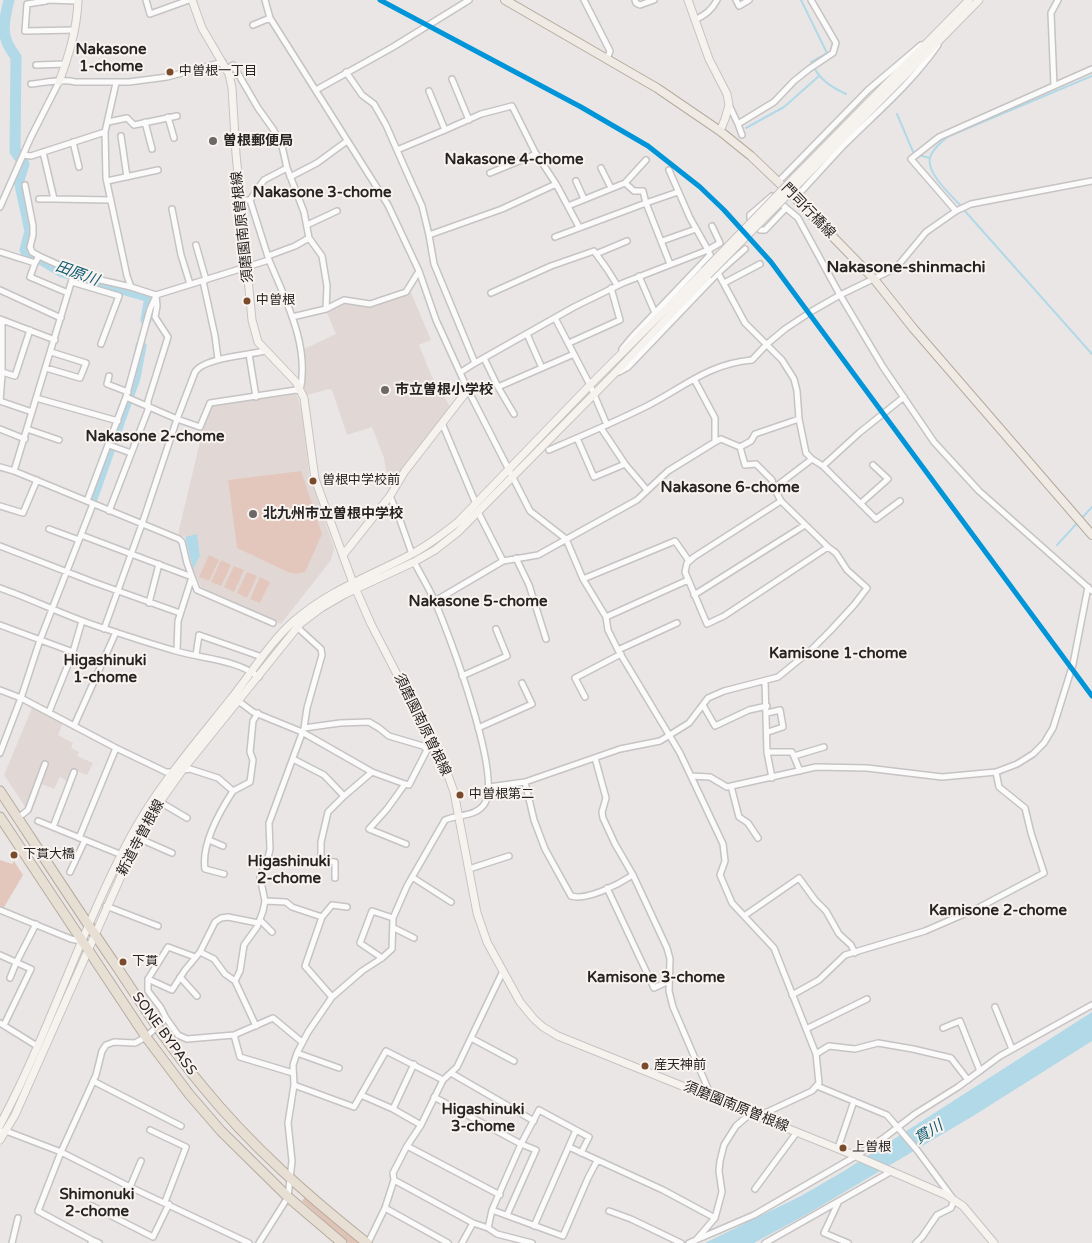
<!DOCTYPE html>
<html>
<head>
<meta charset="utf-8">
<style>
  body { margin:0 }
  canvas { display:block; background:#eae6e5 }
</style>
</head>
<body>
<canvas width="1092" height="1243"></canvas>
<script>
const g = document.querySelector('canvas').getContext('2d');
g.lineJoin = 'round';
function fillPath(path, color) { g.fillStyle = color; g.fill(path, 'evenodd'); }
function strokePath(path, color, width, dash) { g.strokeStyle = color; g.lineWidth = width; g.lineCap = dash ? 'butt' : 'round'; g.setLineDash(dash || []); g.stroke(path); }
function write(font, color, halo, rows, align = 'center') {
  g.font = font + ' "Varela Round","Noto Sans JP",sans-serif'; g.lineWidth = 4; g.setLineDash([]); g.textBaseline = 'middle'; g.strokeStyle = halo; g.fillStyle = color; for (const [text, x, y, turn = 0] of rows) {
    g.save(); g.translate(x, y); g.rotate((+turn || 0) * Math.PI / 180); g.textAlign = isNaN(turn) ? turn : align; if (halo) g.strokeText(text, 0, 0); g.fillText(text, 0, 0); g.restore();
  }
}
fillPath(new Path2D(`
  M 410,290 L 431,340 L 419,345 L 432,377 L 451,408 L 389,490 L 384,458 L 372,427 L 347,435 L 332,390 L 329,389 L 307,395 L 305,389 L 302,350 L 336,334 L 326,311 L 344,301 L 365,305 Z
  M 295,392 L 299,401 L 303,420 L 309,474 L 334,548 L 331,560 L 281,624 L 201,587 L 193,569 L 200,556 L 197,535 L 185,537 L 178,534 L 203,429 L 210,404 L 275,397 Z
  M 32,708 L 63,723 L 58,735 L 73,743 L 71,748 L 79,752 L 77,756 L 93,763 L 87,775 L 72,769 L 67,781 L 60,777 L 54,789 L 36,782 L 26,808 L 4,775 Z`), '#e1d8d5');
fillPath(new Path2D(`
  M 301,471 L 322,534 L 305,572 L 296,574 L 288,572 L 237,548 L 228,480 Z
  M 209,555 L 219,560 L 209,581 L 199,577 Z
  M 221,560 L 231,565 L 221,586 L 211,582 Z
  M 234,566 L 244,570 L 234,592 L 224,587 Z
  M 247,572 L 257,576 L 247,598 L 237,593 Z
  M 260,577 L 270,582 L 260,603 L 250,599 Z
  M 0,860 L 12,864 L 14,861 L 23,875 L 3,909 L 0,908 Z`), '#e4c7bc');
fillPath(new Path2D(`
  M 305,1197 L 362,1243 L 349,1243 L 327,1226 L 320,1217 L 302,1201 Z`), '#e0c3b7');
fillPath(new Path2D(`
  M 197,534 L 200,556 L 193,569 L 185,537 Z
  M 1092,1012 L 1092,1041 L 973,1116 L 809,1213 L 754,1243 L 705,1243 L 801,1196 L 844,1171 Z`), '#b1d9e8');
strokePath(new Path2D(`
  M 801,0 L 827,53 L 811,62 C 819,79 829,86 846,94
  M 897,114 L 914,154 L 930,158
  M 746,128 L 784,107 L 819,76
  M 961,206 C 952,196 926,173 930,158 C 932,149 941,143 947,137 L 1092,76
  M 964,210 L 1092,354
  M 1082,518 L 1092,507
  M 1057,545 L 1079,521`), '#b1d9e8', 2);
strokePath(new Path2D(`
  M 9,0 C 3,24 0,37 16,57 L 15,151 L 24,164 L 19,180 L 30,231 L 25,250 L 28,254 L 37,257 L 62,272 L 150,297 L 146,320
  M 92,499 L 135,378 L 141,346`), '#b1d9e8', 11);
const street = new Path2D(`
  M 46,0 L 78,1
  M 146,0 L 150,14 L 189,0
  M 265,0 L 270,18 L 388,205 L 419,271 L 436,320 L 467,388 L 530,511 L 566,539 L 583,579 L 606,617 L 608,630 L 618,650 L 680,753 L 723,844 L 725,861 L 720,875 L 732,903 L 774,948 L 816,1054 L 819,1083 L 812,1091 L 765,1113 L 750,1114 L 736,1126 L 724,1145 L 720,1161 L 719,1171 L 722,1192 L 715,1218 L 696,1240
  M 584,0 L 610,51 L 607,59
  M 635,0 L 636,3 L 640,5 L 654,0
  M 736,0 L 739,6 L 749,0
  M 46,1 L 27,4 L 25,31 L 75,30
  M 695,20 C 705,15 712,10 717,0
  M 253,25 L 270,18
  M 36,65 L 66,64
  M 226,70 L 233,65 L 258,108 L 273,129 L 282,146 L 287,168
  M 346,72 L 362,95 L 374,104 L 386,125 L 404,166 L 422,206 L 429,235 L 434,264 L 475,363 L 461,372
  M 452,79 L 469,120
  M 116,83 L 105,132 L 106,178 L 127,276 L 131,287
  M 31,84 C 43,83 64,78 75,82 L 129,82 L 167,77 L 223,62
  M 1054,86 L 1051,13 L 1058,0
  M 316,90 L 393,47 L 469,0
  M 729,105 L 738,124
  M 168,117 L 174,138
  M 108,122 L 127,118 L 134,125 L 177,116
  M 145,122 L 152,149
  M 742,135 L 738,124 L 774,102 L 794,81 L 809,69 L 833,53 L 836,43 L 811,0
  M 121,136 L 127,177
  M 73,142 L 79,167
  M 397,150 L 445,130 L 429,91
  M 43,152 L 54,199 L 110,200
  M 23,155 L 31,156 L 105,132
  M 601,168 L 611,188
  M 669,170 L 690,218 L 708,250 L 720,243 L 712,226
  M 490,173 L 536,154
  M 290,177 L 317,163 L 347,141
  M 107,181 L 158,170
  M 576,181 L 584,199
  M 779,181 L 868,90 L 921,45
  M 625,183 L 646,160
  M 556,184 L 579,227
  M 25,185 L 33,226 L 33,235 L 30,247 L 32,252 L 39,256
  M 795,198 C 811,181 827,163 843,146 C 877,112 910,85 938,45
  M 39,199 L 54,199
  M 240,200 L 250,200 L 264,180 L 287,168 L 304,212 L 309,238 L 322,256 L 327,286 L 326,309
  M 250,200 L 269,260
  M 568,206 L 625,183 L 634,191 L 643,191 L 646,203 L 678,192
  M 0,207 L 31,137 L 59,82
  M 786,208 L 765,230 L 760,230 L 750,219 L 750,215 L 772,196 L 798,218 L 840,295 L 883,367 L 934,442 L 979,491 L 1092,591
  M 172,209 L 181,255 L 190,284
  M 956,211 L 911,159 L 939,137 L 1092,69
  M 307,225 L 337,211
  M 429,235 L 502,209 L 556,184 L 535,152 L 512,106 L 481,114 L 445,130
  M 555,237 L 646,203 L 670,264
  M 662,241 L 696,229
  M 196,245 L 206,280
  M 0,252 L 35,263 L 39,256 L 83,276 L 131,287 L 156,295 L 269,260 C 286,301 310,346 300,391 L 296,390 L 210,403 L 200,427 L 177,419 L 126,397
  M 596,254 L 627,241
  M 268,256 L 295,246 L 309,238
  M 35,263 L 30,277 L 68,293
  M 639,276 L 655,313
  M 203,281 L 215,336 L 218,359
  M 72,282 L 119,296 L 101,344
  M 724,283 L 760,264
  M 0,290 L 61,318
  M 491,293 L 551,266 L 594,251 L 607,269 L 617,285
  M 292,317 L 326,309 L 344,300 L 370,304 L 406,292 L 419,271
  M 555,318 L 590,385 L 607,425
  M 0,319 L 55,340
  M 2,320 L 2,375 L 0,401 L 32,412
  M 527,334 L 542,368
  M 569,343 L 620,320 L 611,288
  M 622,349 L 632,337 L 710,255
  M 249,354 L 256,397
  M 484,358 L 498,387 L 574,354
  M 475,363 L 574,307 L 623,283 L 708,250 L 718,273 L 745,323 L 782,360 L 794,379 L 797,391 L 799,419 L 806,453 L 812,459 L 823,466 L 859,433 L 904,397
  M 46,368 L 80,378 L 86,363 L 51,352
  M 2,372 L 15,376 L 30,330
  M 619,372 L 628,367 L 718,273 L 745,249
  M 109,376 L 107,384 L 128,392
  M 498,387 L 514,414
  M 36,398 L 118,421
  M 442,423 L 476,504
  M 0,429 L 25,439
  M 27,429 L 59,440
  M 577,438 L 594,477 L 625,464 L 601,428
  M 715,442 L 721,439 L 740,447 L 751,441 L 755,434 L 799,419
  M 109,445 L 131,453
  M 740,447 L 745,465 L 756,464 L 772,480 L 774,488
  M 549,450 C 582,436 615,422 647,406 C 684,387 708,364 752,360 L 767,344 L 785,329 L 812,311 L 840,295 L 896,268 L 926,232 L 956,211 L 971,204 L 1092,181
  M 625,464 L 647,490
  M 823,466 L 876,519 L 900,501
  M 0,467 L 14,471 L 179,539 L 182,542 L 187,563 L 192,577 L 178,621 L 177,651
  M 14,471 L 74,273
  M 390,496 L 400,520 L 412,554
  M 87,501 L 126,397 L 150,309 L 156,296
  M 781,501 L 694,557 L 687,563 L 685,572 L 707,624 L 724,616 L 828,547
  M 861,503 L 888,479 L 873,465
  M 0,506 L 23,513 L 37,480
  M 109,511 L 148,410 L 148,401 L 168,337 L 155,317 L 157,306 L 156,295
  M 478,512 L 503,561
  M 49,529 L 79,540
  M 81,535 L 192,577 L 197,590 L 273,623
  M 0,546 L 93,582 L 180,613
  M 516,558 L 529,585 L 546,639
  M 583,579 L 675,541 L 689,561
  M 0,588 C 35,600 67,617 103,628 C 127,636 151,644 176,651 C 203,659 235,659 259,677
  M 694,595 L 805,525
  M 435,601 L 503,561 L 538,555 L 637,500 L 668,471 L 715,442 L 715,418 L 694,379
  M 149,603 L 159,564
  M 606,617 L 688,580
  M 0,625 L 73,652 L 82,621
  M 104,629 L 142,524 L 177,419 L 195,372 C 203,358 249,355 265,351
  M 618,650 L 677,623
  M 196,655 L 199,635 L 262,657
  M 462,676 L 507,656 L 496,629
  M 765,681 L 767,752 L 772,778
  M 0,690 L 21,698 L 116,748 L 166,772 L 172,772 L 190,769 L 218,778 L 233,791 L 250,782 L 253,760 L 250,752 L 253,721 L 258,713
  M 585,697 L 575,678 L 621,654
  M 237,700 L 253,712 L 302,732 L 372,772 L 405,784 L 409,785 L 427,750 L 435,746
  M 703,705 L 715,726 L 749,710 L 767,706
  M 49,712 L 73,652
  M 767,713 L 780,710 L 783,727 L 768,732
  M 74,726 L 116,632
  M 304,728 L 340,723 L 369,722 L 379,728 L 389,736 L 423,746 L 427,750
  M 478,728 L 532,704 L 522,683
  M 767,752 L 792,752 L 800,771
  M 0,753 L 21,698 L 40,640 L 93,504
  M 794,756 L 824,747
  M 595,758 L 606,798 L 602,812 L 603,818 L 615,844 L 633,875 L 667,948 L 670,959 L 669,991 L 673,1007 L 712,1098
  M 293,759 L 324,775 L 344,796 L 372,772
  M 691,776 L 710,777 L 727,787 L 816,767 L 867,768 L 942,777 L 996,772 L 1017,764 L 1033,754 L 1044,743 L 1053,728 L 1073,664 L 1088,587
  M 525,782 L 534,820 L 545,849 L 571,896 C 587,901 619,884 633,875
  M 405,784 L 387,809 L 369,829 L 406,844
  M 731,786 L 739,817 L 748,823 L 758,838
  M 489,787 L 525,782 L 620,749 L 660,741 L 689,723 L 708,698 L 724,691 L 778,677 L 810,651 L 831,630 L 854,605 L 867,588 L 847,570 L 836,553 L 828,547 L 781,501 L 774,488 L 812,459
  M 160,802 L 187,818
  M 18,818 L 28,810 L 45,764
  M 38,821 L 122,855
  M 53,827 L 74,772
  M 79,838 L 116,748
  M 138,838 L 172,853
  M 209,840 L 223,846
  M 321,861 L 335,862 L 335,878
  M 299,862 L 321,861 L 321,842 L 328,812 L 344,796
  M 469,869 L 509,856
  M 70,872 L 85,840
  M 224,874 L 205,869 C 201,844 220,811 233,791
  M 412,877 L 451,902
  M 607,888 L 654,988 L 669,981
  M 265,901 L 286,902 L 292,907 L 322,917
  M 106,906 L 158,926
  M 0,910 L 71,939 L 81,941
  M 744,916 L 799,878 L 815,900 L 826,911 L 839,934 L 851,945 L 855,953
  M 260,920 L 272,932
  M 394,928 L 414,938
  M 200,952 L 214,959 L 225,974 L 235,981
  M 0,955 L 31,969 L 4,1025
  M 382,958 L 360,943 L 372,911 L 393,918
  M 180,977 L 197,996
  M 10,978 L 16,963 L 36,924
  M 148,979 L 168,947 L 195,957
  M 792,995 L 819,980 L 845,955 L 925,931 L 978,908 L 1044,873 L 1031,833 L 1025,808 L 999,787 L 996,772
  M 332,997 L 305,966 L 322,917 L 332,905 L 347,907
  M 995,1007 L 1012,1049
  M 166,1018 L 161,1008 L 148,991 L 148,979 L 172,990 L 185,970 L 200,952 L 215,922 L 221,918 L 228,917 L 258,923
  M 0,1023 L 37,1046
  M 256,1026 L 235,981 L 240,971 L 244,945 L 257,927 L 263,911 L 265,901 L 260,877 L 268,858 L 270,849 L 269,823 L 304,728 L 307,708 L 322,655 L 321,649 L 297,627
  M 943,1028 L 960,1021 L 980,1071
  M 806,1029 L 867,999
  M 234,1035 L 240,1057 L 293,1073
  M 471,1038 L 514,1061
  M 297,1053 L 339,1068
  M 816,1054 L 829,1046 L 855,1049 L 878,1043 L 913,1049 L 951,1058 L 968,1080
  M 451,1073 L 534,1121
  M 93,1081 L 181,1126
  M 294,1085 L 354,1107 L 386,1051 L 443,1080
  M 817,1086 L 887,1115 L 917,1150 L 954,1200 L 951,1208 L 937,1215 L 922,1237 L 916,1243
  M 361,1095 L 393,1109 L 421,1125
  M 434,1097 L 521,1144 L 536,1150 L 507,1215
  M 393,1109 L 414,1064
  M 150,1130 L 186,1147 L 165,1202
  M 576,1130 L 589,1137 L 581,1153
  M 0,1131 L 6,1131 L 61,1152 L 130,1187 L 249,1243
  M 407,1146 L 500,1195
  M 569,1147 L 663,1190 L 715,1218
  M 838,1148 L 854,1101
  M 394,1180 L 473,1223
  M 130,1187 L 141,1161
  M 755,1189 L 797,1132
  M 838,1203 L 824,1233 L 848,1243
  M 92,1206 L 153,1237 L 169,1204
  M 385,1208 L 448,1243
  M 492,1210 L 563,1236 L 588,1178 L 597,1161
  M 609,1211 L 631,1219 L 681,1243
  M 488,1228 L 492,1210 L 521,1144 L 539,1110 L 576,1130 L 534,1226
  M 92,1240 L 99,1243
  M 12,1243 L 18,1218
  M 91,1243 L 92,1240 L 38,1211 L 61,1152 L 96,1075 L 102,1051 L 106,1045 L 114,1042 L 135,1043 L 146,1037 L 166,1018 L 178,1035 L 187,1039 L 234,1035 L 273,1018 L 302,1042
  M 259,1243 L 288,1197 L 292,1161 L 288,1123 L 294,1085 L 293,1065 L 297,1053 L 308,1032 L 332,997 L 362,971 L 382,958 L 392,949 L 393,918 L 407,886 L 445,820 C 458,814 477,817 485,803 C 502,775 449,634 435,602 C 429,588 421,575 414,562
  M 368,1243 L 385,1208 L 394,1180 L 393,1173 L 407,1146 L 421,1125 L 443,1080 L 457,1067 L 503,971
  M 462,1243 L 473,1223 L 488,1228 L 497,1234 L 532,1243
  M 689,1243 L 754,1215 L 856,1156 L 885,1137 L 915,1114 L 958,1087 L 1000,1056 L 1092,1005
  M 765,1243 L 892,1171`);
const secondary = new Path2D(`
  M 192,0 L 202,28 L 229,74 L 232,88 L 236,154 L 252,320 L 258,342 L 296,382 L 304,398 L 315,479 L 353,583 L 371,624 L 445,767 L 454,792 L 477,913 L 487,942 L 520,1002 L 534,1019 L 543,1027 L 558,1036 L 856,1156 L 946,1195 L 963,1206 L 994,1243
  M 688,0 L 709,59 L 727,94 L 729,105 L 725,119 L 720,131
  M 59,82 C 69,55 77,29 78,0
  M 795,177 L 969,0
  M 800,182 L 979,0
  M 343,555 L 390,496 L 405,471 L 467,391 L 467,388
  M 0,1125 C 50,1031 81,929 131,836 C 158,786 195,744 230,700 C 251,674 269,643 294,621 C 328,591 370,576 410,555 C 427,546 443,534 458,522 L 590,385 L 704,271
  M 0,1140 L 15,1115 L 138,838 L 160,802 L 184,768 L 300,624 L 321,608 L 345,594 L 414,562 L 435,550 L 458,532 L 614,374 L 708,275`);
const primary = new Path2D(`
  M 505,0 L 657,88 L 720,131 L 751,156 L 795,198 L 874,279 L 913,328 L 1092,535`);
const highway = new Path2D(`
  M 0,791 C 39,850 77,909 117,967 C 144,1008 171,1049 203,1087 C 251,1146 308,1196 367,1243
  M 0,817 L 146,1037 L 189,1094 L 221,1131 L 288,1197 L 342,1243`);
strokePath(street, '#c6c3c3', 8);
strokePath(secondary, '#c6c3c3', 9);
strokePath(primary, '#b6ac9f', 10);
strokePath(highway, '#b6ac9f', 11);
strokePath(street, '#fcfbfb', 5);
strokePath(secondary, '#f6f3ef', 7);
strokePath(primary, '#efeae3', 8);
strokePath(highway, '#e7dfd3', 9);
const secondaryBridge = new Path2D(`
  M 704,271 L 795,177
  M 708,275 L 800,182`);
strokePath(secondaryBridge, '#c6c3c3', 9, []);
strokePath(secondaryBridge, '#f6f3ef', 7);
strokePath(new Path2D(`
  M 380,0 L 581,107 L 648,146 L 700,187 L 724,210 L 771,262 L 1092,696`), '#0095d9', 5);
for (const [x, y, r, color] of [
  [170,72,4.5,"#7a4b2a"],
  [213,141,5,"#6b6867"],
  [247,301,4.5,"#7a4b2a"],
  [385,390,5,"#6b6867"],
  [313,481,4.5,"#7a4b2a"],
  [253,514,5,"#6b6867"],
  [460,795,4.5,"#7a4b2a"],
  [14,855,4.5,"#7a4b2a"],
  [123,962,4.5,"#7a4b2a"],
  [645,1066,4.5,"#7a4b2a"],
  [843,1148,4.5,"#7a4b2a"]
]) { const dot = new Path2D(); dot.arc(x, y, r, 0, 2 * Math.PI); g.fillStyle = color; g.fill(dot); strokePath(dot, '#f9f3f0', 2); }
write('13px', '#262423', '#f9f3f0', [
  ["中曽根一丁目",179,72],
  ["中曽根",256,301],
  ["曽根中学校前",322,481],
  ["中曽根第二",469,795],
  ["下貫大橋",23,855],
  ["下貫",132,962],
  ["産天神前",654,1066],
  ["上曽根",852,1148]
], 'left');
write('bold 14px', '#262423', '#f9f3f0', [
  ["曽根郵便局",223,141],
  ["市立曽根小学校",395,390],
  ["北九州市立曽根中学校",263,514]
], 'left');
write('14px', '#262423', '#f9f3f0', [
  ["門司行橋線",808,211,46],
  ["須磨園南原曽根線",243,227,-96],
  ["須磨園南原曽根線",422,725,64],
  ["新道寺曽根線",141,838,-62],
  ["SONE BYPASS",164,1034,54],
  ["須磨園南原曽根線",736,1107,22]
]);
write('bold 15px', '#262423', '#f9f3f0', [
  ["Nakasone",111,50],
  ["1-chome",111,67],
  ["Nakasone 4-chome",514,160],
  ["Nakasone 3-chome",322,193],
  ["Nakasone 2-chome",155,437],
  ["Nakasone 6-chome",730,488],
  ["Nakasone 5-chome",478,602],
  ["Kamisone 1-chome",838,654],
  ["Higashinuki",105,661],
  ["1-chome",105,678],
  ["Higashinuki",289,862],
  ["2-chome",289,879],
  ["Kamisone 2-chome",998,911],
  ["Kamisone 3-chome",656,978],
  ["Higashinuki",483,1110],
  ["3-chome",483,1127],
  ["Shimonuki",97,1195],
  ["2-chome",97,1212]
]);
write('italic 15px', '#0f5c72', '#f9f3f0', [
  ["田原川",77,274,20],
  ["貫川",929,1133,-32]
]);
write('bold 16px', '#262423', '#f9f3f0', [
  ["Nakasone-shinmachi",906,268]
]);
</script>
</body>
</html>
